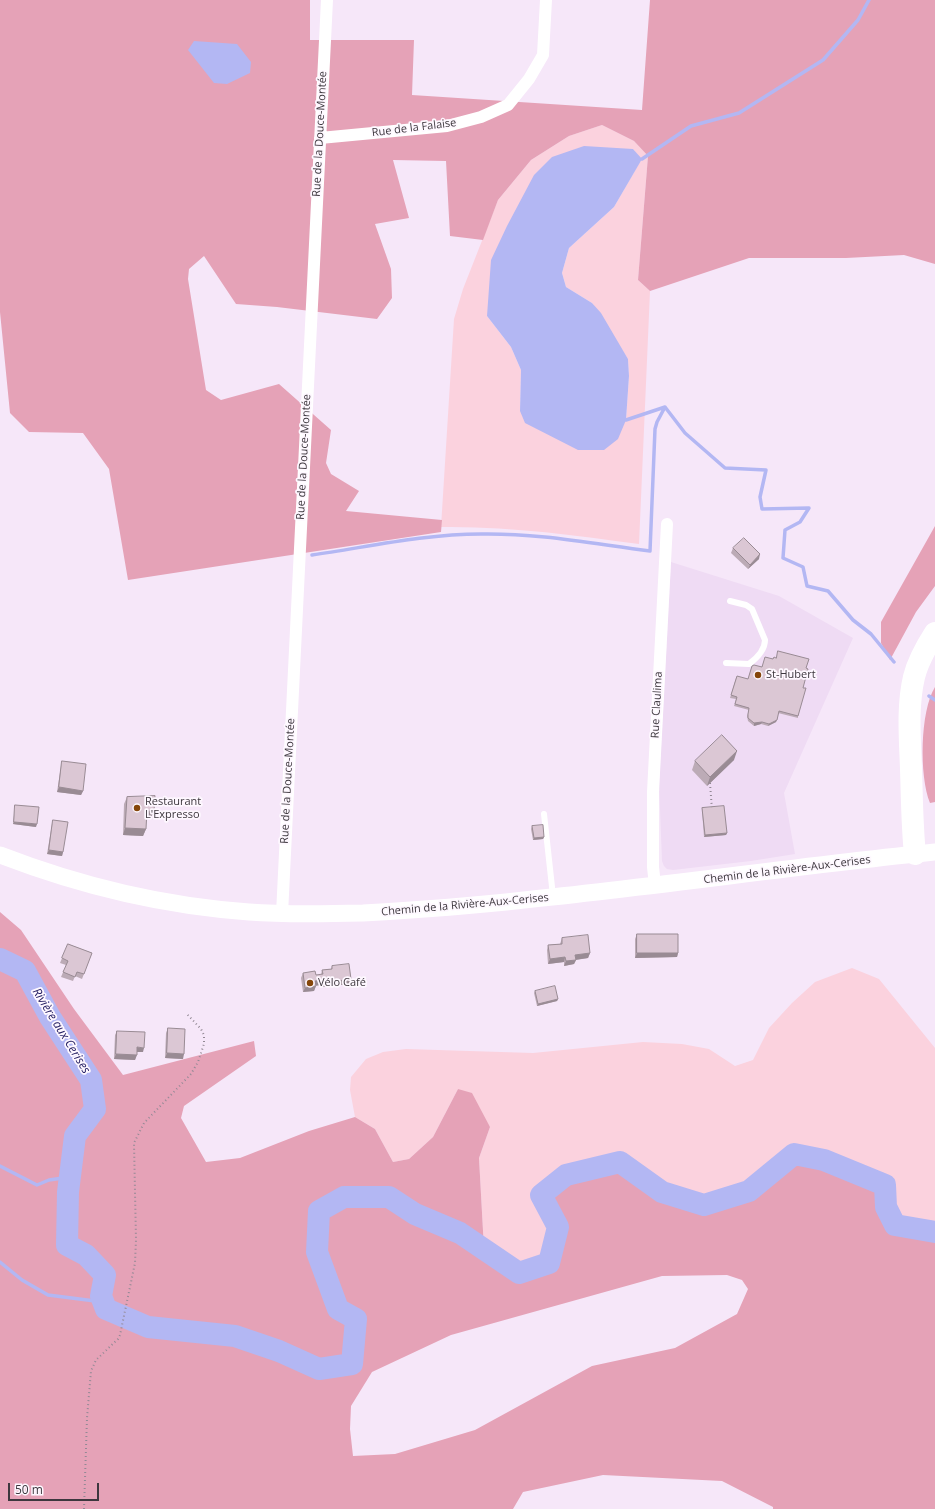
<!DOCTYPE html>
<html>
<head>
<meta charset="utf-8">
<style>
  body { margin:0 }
  #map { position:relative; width:935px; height:1509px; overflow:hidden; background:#f6e7f9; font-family:"Open Sans",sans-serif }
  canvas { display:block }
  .scale { position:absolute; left:8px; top:1483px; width:91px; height:18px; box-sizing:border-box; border:2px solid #3d373e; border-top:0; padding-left:5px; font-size:12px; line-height:14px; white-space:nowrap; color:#3d373e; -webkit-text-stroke:3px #fef8ff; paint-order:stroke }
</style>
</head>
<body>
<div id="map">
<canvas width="935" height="1509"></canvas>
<div class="scale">50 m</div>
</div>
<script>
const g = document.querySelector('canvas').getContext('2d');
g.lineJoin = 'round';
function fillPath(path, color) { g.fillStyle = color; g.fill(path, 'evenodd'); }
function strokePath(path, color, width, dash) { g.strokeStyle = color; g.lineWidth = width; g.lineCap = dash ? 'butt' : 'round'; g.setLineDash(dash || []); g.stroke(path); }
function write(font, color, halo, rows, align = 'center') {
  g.font = font + ' "Open Sans",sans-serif'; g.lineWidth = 3.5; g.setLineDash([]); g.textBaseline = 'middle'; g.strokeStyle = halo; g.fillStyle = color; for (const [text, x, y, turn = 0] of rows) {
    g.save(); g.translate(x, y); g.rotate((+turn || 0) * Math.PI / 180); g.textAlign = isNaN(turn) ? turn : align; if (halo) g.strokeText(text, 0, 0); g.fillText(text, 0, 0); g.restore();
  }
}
fillPath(new Path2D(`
  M 671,562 L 779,596 L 853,638 L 784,793 L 795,854 L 751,861 L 673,870 L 667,869 L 664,866 L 662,861 L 659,784 Z`), '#efdbf4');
fillPath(new Path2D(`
  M 602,125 L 634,141 L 648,156 L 638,280 L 650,291 L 639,544 C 573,535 508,526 441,527 L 454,319 L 463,289 L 498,200 L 531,160 L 569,136 ZM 633,149 L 641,160 L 614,207 L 569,248 L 562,273 L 566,287 L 592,303 L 628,359 L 629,376 L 626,420 L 520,411 L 521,370 L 511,347 L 487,316 Z
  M 852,968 L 879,979 L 935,1048 L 935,1232 L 895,1225 L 886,1207 L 885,1185 L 798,1161 L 749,1191 L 704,1205 L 662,1192 L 620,1162 L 558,1227 L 549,1263 L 519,1273 L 484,1249 L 479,1158 L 490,1127 L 458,1089 L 433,1137 L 409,1159 L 393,1162 L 375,1129 L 355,1117 L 350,1090 L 351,1077 L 366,1059 L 383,1052 L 406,1049 L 533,1053 L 643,1042 L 682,1044 L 709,1049 L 735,1066 L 753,1060 L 769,1028 L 792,1003 L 815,982 Z`), '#fbd2de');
fillPath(new Path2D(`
  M 0,0 L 310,0 L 310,40 L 414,40 L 412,95 L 642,110 L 650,0 L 935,0 L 935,264 L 904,255 L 846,258 L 749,258 L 650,291 L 638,280 L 648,156 L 634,141 L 602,125 L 569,136 L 531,160 L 498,200 L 483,240 L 450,236 L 446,161 L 393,160 L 409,218 L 375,224 L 391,269 L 392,298 L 377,319 L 277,307 L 236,304 L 204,256 L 189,269 L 188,279 L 206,390 L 221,400 L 279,384 L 331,430 L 326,463 L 331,474 L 359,491 L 346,511 L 442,520 L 441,532 L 128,580 L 109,469 L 83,433 L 29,432 L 10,413 L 0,312 Z
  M 935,526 L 935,586 L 916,612 L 890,660 L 881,643 L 881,622 Z
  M 935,687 L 935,802 L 930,803 C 919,776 920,711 935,687 Z
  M 0,912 L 21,930 L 74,1009 L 123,1075 L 254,1041 L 256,1056 L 184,1106 L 181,1118 L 206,1162 L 240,1158 L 309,1131 L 355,1117 L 375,1129 L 393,1162 L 409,1159 L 433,1137 L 458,1089 L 472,1093 L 490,1127 L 479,1158 L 484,1249 L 519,1273 L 549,1263 L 558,1227 L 541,1195 L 566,1175 L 620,1162 L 662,1192 L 704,1205 L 749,1191 L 798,1161 L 824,1160 L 885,1185 L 886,1207 L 895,1225 L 935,1232 L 935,1509 L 773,1509 L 773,1507 L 722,1481 L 603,1475 L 523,1492 L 513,1509 L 0,1509 ZM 727,1275 L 742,1280 L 748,1289 L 737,1314 L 675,1348 L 592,1366 L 475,1430 L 395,1454 L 353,1456 L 350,1429 L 351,1406 L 372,1372 L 451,1335 L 662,1276 Z`), '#e5a2b7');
fillPath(new Path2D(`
  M 194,41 L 237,44 L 251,62 L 250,73 L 227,84 L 214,83 L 188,50 Z
  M 584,146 L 633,149 L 642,159 L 614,207 L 569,248 L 562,273 L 566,287 L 592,303 L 601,313 L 628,359 L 629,376 L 626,420 L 618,439 L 604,450 L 578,450 L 525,423 L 520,411 L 521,370 L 511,347 L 487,316 L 491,260 L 507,226 L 534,175 L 552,157 Z`), '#b3b7f3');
strokePath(new Path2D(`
  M 642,159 L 691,126 L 739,113 L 823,60 L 858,20 L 869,0
  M 626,420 L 665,407 L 685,433 L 725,468 L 766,470 L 760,497 L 762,509 L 809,508 L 800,522 L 785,530 L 783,558 L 803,567 L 807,586 L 828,591 L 853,620 L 871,634 L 894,662
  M 312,555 C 368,547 424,534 481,534 C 538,533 594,544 650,551 L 655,429 L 657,422 L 665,407
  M 929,696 L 935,700
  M 0,1166 L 37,1185 L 49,1180 L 70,1177
  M 0,1262 L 22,1280 L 48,1295 L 103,1302`), '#b3b7f3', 3.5);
strokePath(new Path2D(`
  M 0,959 L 25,971 L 50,1017 L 91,1080 L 95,1109 L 75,1136 L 68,1192 L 67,1245 L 86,1255 L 105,1275 L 101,1296 L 106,1309 L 148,1327 L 235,1336 L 279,1351 L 319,1369 L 352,1364 L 356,1319 L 338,1309 L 317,1252 L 319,1211 L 344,1197 L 389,1197 L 415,1214 L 460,1233 L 519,1273 L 549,1263 L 558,1227 L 541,1195 L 566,1175 L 620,1162 L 662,1192 L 704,1205 L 749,1191 L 794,1154 L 824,1160 L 885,1185 L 886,1207 L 895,1225 L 935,1232`), '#b3b7f3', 22);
strokePath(new Path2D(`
  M 710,783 L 712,810
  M 84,1509 L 87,1418 L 91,1371 L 96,1360 L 118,1339 L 120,1335 L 135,1263 L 136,1240 L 134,1143 L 144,1123 L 191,1074 L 198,1062 L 204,1044 L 204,1035 L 201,1029 L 186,1013`), '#938995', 2, [1, 3]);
strokePath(new Path2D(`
  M 726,663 L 749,664 C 757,658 765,650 765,640 L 752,609 L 746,605 L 730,601
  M 544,814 L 553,896`), '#fff', 6);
strokePath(new Path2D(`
  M 320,138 L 447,126 L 481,117 L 508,105 L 529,79 L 543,55 L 546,0
  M 655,885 L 653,867 L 653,792 L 667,524
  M 282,914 L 327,0`), '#fff', 12);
strokePath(new Path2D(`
  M 0,855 C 80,886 163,906 249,912 C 287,915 325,914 363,913 C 417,910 471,906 524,900 C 661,886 798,866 935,852`), '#fff', 17);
strokePath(new Path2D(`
  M 915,854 C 912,826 912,797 911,769 C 910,739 907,707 914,677 C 918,661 926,647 935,633`), '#fff', 22);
fillPath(new Path2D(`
  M 733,548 L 759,559 L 748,569 L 731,553 Z
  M 773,659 L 806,668 L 798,716 L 798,718 L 778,713 L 776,722 L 768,726 L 761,724 L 754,726 L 748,721 L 747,716 L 749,710 L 734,706 L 736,699 L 730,698 L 736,678 L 748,679 L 762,667 Z
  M 734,760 L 707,786 L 692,770 L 695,761 Z
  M 62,761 L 83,791 L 81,795 L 57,792 L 61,766 Z
  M 127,797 L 154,811 L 151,818 L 146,818 L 146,829 L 143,836 L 123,835 L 124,804 Z
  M 15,805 L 36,827 L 13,824 L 15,807 Z
  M 702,808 L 727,833 L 726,835 L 704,837 L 702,810 Z
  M 53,820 L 63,852 L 62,856 L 47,854 L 52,824 Z
  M 532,826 L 544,837 L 543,839 L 533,840 L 531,829 Z
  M 637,934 L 678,953 L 677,957 L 635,958 L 635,939 Z
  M 562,938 L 590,953 L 588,958 L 576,960 L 574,964 L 564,966 L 564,962 L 548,964 L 547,950 L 548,945 L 560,944 Z
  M 68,944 L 92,953 L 82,979 L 75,976 L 73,981 L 61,977 L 66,965 L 60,963 Z
  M 332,966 L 351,979 L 349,984 L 322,987 L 322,985 L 316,985 L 314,991 L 303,992 L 301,978 L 303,973 L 316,975 L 321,975 L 322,970 L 331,969 Z
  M 535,991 L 558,999 L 557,1001 L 537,1006 L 534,993 Z
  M 168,1028 L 183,1059 L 165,1058 L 166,1033 Z
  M 117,1031 L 143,1052 L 137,1052 L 135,1060 L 114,1059 L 115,1035 Z`), '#bcabb6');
fillPath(new Path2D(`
  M 760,554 L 759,559 L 748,569 L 750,565 Z
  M 777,720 L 776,722 L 768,726 L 769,724 Z
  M 762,722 L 761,724 L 754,726 L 754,723 Z
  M 737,751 L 734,760 L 707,786 L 710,777 Z
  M 59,787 L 83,791 L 81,795 L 57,792 Z
  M 147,811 L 154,811 L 151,818 L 144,818 Z
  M 14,822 L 37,824 L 36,827 L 13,824 Z
  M 125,828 L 146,829 L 143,836 L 123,835 Z
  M 727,833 L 726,835 L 704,837 L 705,835 Z
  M 544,837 L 543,839 L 533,840 L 534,838 Z
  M 49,850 L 63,852 L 62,856 L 47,854 Z
  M 590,953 L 588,958 L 574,960 L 575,955 Z
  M 637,953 L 678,953 L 677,957 L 635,958 Z
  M 565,957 L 564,962 L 548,964 L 550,959 Z
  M 576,960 L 574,964 L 564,966 L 566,961 Z
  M 351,979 L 349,984 L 322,987 L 324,983 Z
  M 323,980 L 322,985 L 314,986 L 315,981 Z
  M 316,986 L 314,991 L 303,992 L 305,988 Z
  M 558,999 L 557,1001 L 537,1006 L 538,1004 Z
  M 137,1047 L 144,1048 L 143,1052 L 136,1052 Z
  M 167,1053 L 184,1054 L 183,1059 L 165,1058 Z
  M 116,1054 L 137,1055 L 135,1060 L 114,1059 Z`), '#998b94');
const building = new Path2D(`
  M 744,538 L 760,554 L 750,565 L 733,548 Z
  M 778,651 L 809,659 L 806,668 L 808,669 L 803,688 L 806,688 L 798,716 L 779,711 L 777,720 L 769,724 L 762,722 L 754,723 L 748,718 L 748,714 L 749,708 L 735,704 L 737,697 L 731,695 L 737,676 L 748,679 L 752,666 L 754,665 L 762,667 L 765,657 L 773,659 L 774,657 L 776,658 Z
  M 722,735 L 737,751 L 710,777 L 695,761 Z
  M 62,761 L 86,764 L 83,791 L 59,787 Z
  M 155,796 L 154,811 L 147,811 L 146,829 L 125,828 L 127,797 Z
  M 15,805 L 39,807 L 37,824 L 14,822 Z
  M 724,806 L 727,833 L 705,835 L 702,808 Z
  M 53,820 L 68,822 L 63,852 L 49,850 Z
  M 543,825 L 544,837 L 534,838 L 532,826 Z
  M 637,934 L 678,934 L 678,953 L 637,953 Z
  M 588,935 L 590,953 L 575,955 L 576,960 L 566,961 L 565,957 L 550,959 L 548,945 L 562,944 L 562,938 Z
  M 68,944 L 92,953 L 84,974 L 77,972 L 75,977 L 63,972 L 68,961 L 62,958 Z
  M 349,964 L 351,979 L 324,983 L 323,980 L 315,981 L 316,986 L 305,988 L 303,973 L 315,971 L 316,975 L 323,974 L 322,970 L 332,969 L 332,966 Z
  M 555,986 L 558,999 L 538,1004 L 535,991 Z
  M 168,1028 L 185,1029 L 184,1054 L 167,1053 Z
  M 117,1031 L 145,1032 L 144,1048 L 137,1047 L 137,1055 L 116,1054 Z`);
fillPath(building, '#dbc7d4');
strokePath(building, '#998b94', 1);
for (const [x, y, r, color] of [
  [758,675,4,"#85460a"],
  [137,808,4,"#85460a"],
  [310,983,4,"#85460a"]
]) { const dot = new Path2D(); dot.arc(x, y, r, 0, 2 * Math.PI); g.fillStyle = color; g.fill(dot); strokePath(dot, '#fef8ff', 1.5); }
write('11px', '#3d373e', '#fef8ff', [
  ["Rue de la Falaise",414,128,-7],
  ["Rue de la Douce-Montée",320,134,-87],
  ["Rue de la Douce-Montée",304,457,-87],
  ["Rue Claulima",657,705,-87],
  ["Rue de la Douce-Montée",288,781,-87],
  ["Chemin de la Rivière-Aux-Cerises",787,870,-7],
  ["Chemin de la Rivière-Aux-Cerises",465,905,-5]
]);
write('11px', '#3d373e', '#fef8ff', [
  ["St-Hubert",766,675],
  ["Restaurant",145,802],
  ["L'Expresso",145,815],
  ["Vélo Café",318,983]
], 'left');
write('italic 12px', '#272164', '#fef8ff', [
  ["Rivière aux Cerises",61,1031,58]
]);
</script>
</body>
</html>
